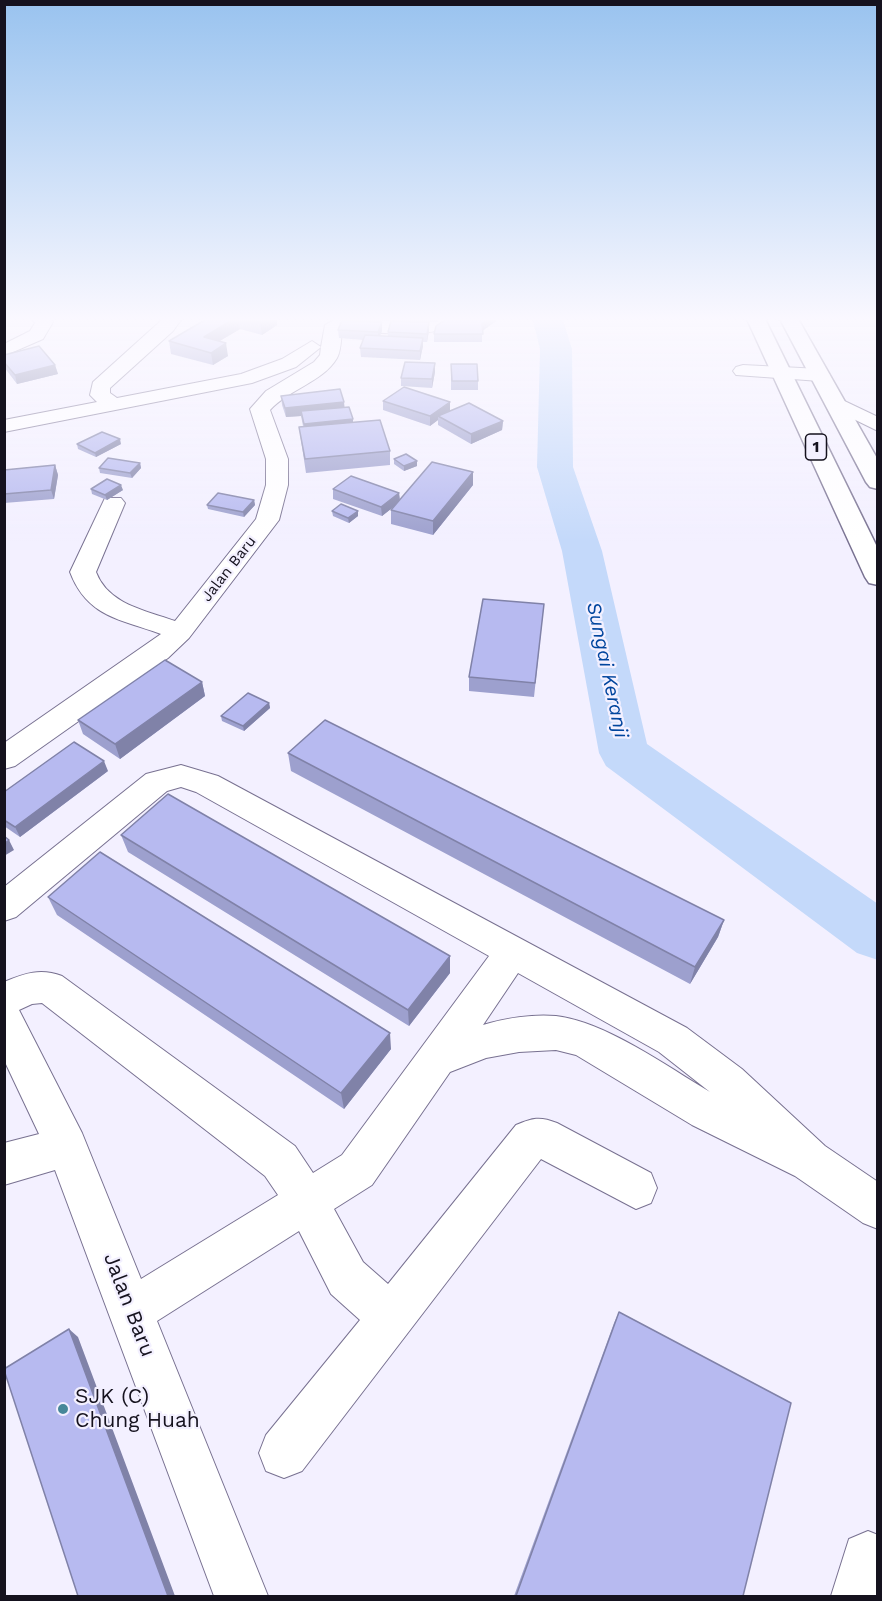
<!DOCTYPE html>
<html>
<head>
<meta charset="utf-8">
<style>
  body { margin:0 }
  #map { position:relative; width:882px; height:1601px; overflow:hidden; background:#f3f0ff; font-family:"Work Sans",sans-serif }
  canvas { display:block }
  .frame { position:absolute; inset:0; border:6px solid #15121e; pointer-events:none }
</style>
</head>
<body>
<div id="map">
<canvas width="882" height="1601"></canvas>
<div class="frame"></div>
</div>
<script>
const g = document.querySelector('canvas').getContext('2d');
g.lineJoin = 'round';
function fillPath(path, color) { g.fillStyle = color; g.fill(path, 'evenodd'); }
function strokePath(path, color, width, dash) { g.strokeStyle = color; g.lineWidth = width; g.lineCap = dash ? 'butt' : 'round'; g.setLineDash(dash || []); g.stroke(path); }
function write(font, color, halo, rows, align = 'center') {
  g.font = font + ' "Work Sans",sans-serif'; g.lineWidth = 4.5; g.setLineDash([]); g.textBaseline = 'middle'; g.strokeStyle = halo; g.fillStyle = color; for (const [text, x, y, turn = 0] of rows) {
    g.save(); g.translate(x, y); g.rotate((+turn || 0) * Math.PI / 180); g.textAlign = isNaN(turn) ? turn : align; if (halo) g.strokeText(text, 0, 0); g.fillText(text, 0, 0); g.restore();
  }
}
fillPath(new Path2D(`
  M 532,317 L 562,317 L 572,349 L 573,467 L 602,551 L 647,744 L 878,904 L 878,960 L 857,953 L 606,766 L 599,753 L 562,551 L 537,467 L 540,349 Z`), '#c4d9fa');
const minor = new Path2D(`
  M 30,317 L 49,317 L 53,322 L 43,339 L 4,356 L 4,344 L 30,331 L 35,323 Z
  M 165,317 L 183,317 L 173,331 L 110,388 L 110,393 L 117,398 L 241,374 L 282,359 L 312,341 L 321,347 L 325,325 L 334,320 L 428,322 L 435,321 L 438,317 L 456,317 L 456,321 C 442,341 366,331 342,331 C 341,339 341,351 337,358 C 323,382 289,389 270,410 L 288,459 L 288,485 L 279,520 L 189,638 L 168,658 L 15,766 L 4,769 L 4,743 L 161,634 C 120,619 87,617 70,572 L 105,498 L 121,498 L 125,503 L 96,572 C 108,604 144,610 175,621 L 256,519 L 266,485 L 266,459 L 250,409 L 266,391 L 314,362 L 320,355 L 321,347 L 296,367 L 252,383 L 4,432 L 4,420 L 97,402 L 90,395 L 93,382 Z
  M 743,365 L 820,369 L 830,375 L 820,381 L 736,375 L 733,371 L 736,367 Z
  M 836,397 L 878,417 L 878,431 L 829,407 L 826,403 L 829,399 Z
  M 181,765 L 218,776 L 687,1028 L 742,1069 L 825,1146 L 878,1182 L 878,1229 L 863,1223 L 795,1176 L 692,1125 L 576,1055 L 556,1050 L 519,1052 L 486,1058 L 450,1072 L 372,1185 L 334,1209 L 363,1262 L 388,1284 L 516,1125 C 532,1118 540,1116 557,1123 L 651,1173 L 657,1188 L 651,1203 L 636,1209 L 541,1159 L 302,1471 L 284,1478 L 266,1471 L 259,1453 L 266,1435 L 360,1320 L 331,1294 L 299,1231 L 157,1321 L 268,1596 L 214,1596 L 55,1170 L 4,1185 L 4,1143 L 39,1134 L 4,1060 L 4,982 C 25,973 41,968 62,976 L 295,1146 L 313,1173 L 342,1155 L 489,956 L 196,792 L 181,787 L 167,791 L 16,917 L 4,921 L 4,887 L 146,774 ZM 518,973 L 659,1052 L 710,1092 C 668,1067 604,1021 556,1016 C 533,1014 505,1018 483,1025 ZM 42,1003 L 265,1176 L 278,1195 L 141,1279 L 82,1133 L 19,1010 L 32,1004 Z
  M 868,1531 L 878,1535 L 878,1596 L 831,1596 L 849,1539 Z`);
const highway = new Path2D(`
  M 746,317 L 764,317 L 878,549 L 878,585 L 869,583 L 865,577 Z
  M 779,317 L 797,317 L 878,460 L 878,489 L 870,487 L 866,482 Z`);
strokePath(minor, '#787191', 2);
strokePath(highway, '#787191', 3);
fillPath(minor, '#fff');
fillPath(highway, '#fff');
fillPath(new Path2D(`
  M 210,317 L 276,317 L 277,325 L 262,335 L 240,329 L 220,341 L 228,356 L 213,365 L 171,354 L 169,341 Z
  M 346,317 L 392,317 L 391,321 L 346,320 Z
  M 396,317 L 439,317 L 438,322 L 403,321 L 429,331 L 427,342 L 423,342 L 423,346 L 420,360 L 361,357 L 360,348 L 363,340 L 339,338 L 338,330 L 382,331 L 380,336 L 388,336 L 388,332 L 396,321 Z
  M 449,317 L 496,317 L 496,321 L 482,331 L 482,342 L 434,342 L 434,334 Z
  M 4,355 L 55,365 L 58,374 L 17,384 L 4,367 Z
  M 451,364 L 478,381 L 478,390 L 451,390 Z
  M 435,372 L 432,388 L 401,386 L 401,378 Z
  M 281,396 L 344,402 L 344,407 L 353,422 L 390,451 L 390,465 L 306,473 L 299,427 L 303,426 L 301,416 L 286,417 L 282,405 Z
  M 383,401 L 450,410 L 503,421 L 502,430 L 471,444 L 438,425 L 438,420 L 430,426 L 383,410 Z
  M 77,444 L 121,444 L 96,457 L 78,449 Z
  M 394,459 L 417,461 L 417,466 L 404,471 L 394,464 Z
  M 140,463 L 141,468 L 132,478 L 100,473 L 99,468 Z
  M 55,465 L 58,475 L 54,499 L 4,503 L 4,470 Z
  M 473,472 L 473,485 L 433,535 L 391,524 L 391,510 L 393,507 L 382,516 L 333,499 L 333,489 L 399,493 L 400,500 Z
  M 91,489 L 123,490 L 107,500 L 92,494 Z
  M 254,500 L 255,505 L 244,517 L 208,509 L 207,505 Z
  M 332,511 L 358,516 L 349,523 L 333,516 Z
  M 544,604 L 534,697 L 469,691 L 469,677 Z
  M 202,682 L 205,696 L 120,759 L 83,734 L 78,720 Z
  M 269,703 L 270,708 L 244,731 L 222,721 L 221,716 Z
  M 288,753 L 724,920 L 718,937 L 690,984 L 291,771 Z
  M 108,771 L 20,837 L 4,826 L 4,792 Z
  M 121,835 L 450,973 L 409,1026 L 128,852 Z
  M 48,897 L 391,1049 L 344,1109 L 57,915 Z
  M 619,1312 L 743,1596 L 514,1596 L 614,1323 Z`), '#9da0ce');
fillPath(new Path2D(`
  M 237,317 L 238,317 L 240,329 L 206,349 L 204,337 Z
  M 269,317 L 276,317 L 277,325 L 262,335 L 260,322 Z
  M 490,317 L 496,317 L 496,321 L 481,332 L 482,324 Z
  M 382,322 L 382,331 L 378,340 L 378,332 Z
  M 429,322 L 429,331 L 427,342 L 427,334 Z
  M 423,338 L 423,346 L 420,360 L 420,351 Z
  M 226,343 L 228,356 L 213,365 L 211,353 Z
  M 435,363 L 435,372 L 432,388 L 432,379 Z
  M 55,365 L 58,374 L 17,384 L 15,375 Z
  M 344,402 L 345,411 L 301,411 L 301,416 L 286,417 L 285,408 Z
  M 450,402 L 450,411 L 438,416 L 438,420 L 430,426 L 430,416 Z
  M 353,419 L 353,428 L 305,433 L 304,424 Z
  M 503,421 L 502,430 L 471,444 L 471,434 Z
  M 120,439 L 121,444 L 96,457 L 95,453 Z
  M 417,461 L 417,466 L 404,471 L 404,466 Z
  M 140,463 L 141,468 L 132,478 L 130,473 Z
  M 55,465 L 58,475 L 54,499 L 51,490 Z
  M 473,472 L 473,485 L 433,535 L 433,521 Z
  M 121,485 L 123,490 L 107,500 L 105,495 Z
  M 399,493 L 400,502 L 382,516 L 381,507 Z
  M 254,500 L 255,505 L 244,517 L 243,512 Z
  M 358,511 L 358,516 L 349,523 L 348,518 Z
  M 202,682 L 205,696 L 120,759 L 115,744 Z
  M 269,703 L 270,708 L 244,731 L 243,726 Z
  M 104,761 L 108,771 L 20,837 L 15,827 Z
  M 9,840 L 14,850 L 4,856 L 4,844 Z
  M 724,920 L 718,937 L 690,984 L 695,967 Z
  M 450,956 L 450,973 L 409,1026 L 408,1010 Z
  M 390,1033 L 391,1049 L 344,1109 L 341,1093 Z
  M 69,1329 L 78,1337 L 175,1596 L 168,1596 Z`), '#8082a8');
const building = new Path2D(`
  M 210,317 L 237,317 L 204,337 L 226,343 L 211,353 L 169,341 Z
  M 240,317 L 269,317 L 260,322 Z
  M 449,317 L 490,317 L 482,324 L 483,334 L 434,334 L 436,326 Z
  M 342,320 L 382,322 L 378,332 L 338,330 Z
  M 391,321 L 429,322 L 427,334 L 388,332 Z
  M 365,335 L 423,338 L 420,351 L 360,348 Z
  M 39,346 L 55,365 L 15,375 L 4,362 L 4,355 Z
  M 405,362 L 435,363 L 432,379 L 401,378 Z
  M 451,364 L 477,364 L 478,381 L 452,381 Z
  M 404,387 L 450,402 L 430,416 L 383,401 Z
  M 340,389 L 344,402 L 285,408 L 281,396 Z
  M 469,403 L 503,421 L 471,434 L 438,416 Z
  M 349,407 L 353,419 L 304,424 L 301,411 Z
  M 380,420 L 390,451 L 305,459 L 299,427 Z
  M 102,432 L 120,439 L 95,453 L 77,444 Z
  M 406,454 L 417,461 L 404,466 L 394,459 Z
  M 108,458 L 140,463 L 130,473 L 99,468 Z
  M 432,462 L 473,472 L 433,521 L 391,510 Z
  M 55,465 L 51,490 L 4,494 L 4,470 Z
  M 351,476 L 399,493 L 381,507 L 333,489 Z
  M 107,479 L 121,485 L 105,495 L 91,489 Z
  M 218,493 L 254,500 L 243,512 L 207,505 Z
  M 341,504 L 358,511 L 348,518 L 332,511 Z
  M 483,599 L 544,604 L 535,683 L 469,677 Z
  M 165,660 L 202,682 L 115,744 L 78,720 Z
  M 248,693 L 269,703 L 243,726 L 221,716 Z
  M 325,720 L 724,920 L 695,967 L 288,753 Z
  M 74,742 L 104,761 L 15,827 L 4,820 L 4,792 Z
  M 168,794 L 450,956 L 408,1010 L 121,835 Z
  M 4,836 L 9,840 L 4,844 Z
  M 100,852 L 390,1033 L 341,1093 L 48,897 Z
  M 619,1312 L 791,1403 L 743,1596 L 516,1596 Z
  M 69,1329 L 168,1596 L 78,1596 L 4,1370 L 4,1369 Z`);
fillPath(building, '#b7baf0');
strokePath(building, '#8082a8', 1.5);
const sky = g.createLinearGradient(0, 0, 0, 541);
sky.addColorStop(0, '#99c3ef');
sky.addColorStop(0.59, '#faf8ff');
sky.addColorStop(1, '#faf8ff00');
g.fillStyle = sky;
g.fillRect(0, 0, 882, 541);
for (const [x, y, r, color] of [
  [63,1409,6,"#468799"]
]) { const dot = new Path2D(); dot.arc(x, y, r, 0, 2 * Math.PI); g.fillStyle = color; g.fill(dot); strokePath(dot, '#f3f0ff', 2); }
write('15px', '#15121e', '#f3f0ff', [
  ["Jalan Baru",229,569,-52]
]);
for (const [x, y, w] of [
  [816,447,21]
]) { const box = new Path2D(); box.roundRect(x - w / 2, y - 13, w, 26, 4.5); g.fillStyle = '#f3f0ff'; g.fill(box); strokePath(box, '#15121e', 1.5); }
write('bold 16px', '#15121e', null, [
  ["1",816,447]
]);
write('italic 20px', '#01459e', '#f3f0ff', [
  ["Sungai Keranji",607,670,78]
]);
write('21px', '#15121e', '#f3f0ff', [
  ["Jalan Baru",129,1305,69]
]);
write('21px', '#15121e', '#f3f0ff', [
  ["SJK (C)",75,1397],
  ["Chung Huah",75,1421]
], 'left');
</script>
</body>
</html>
